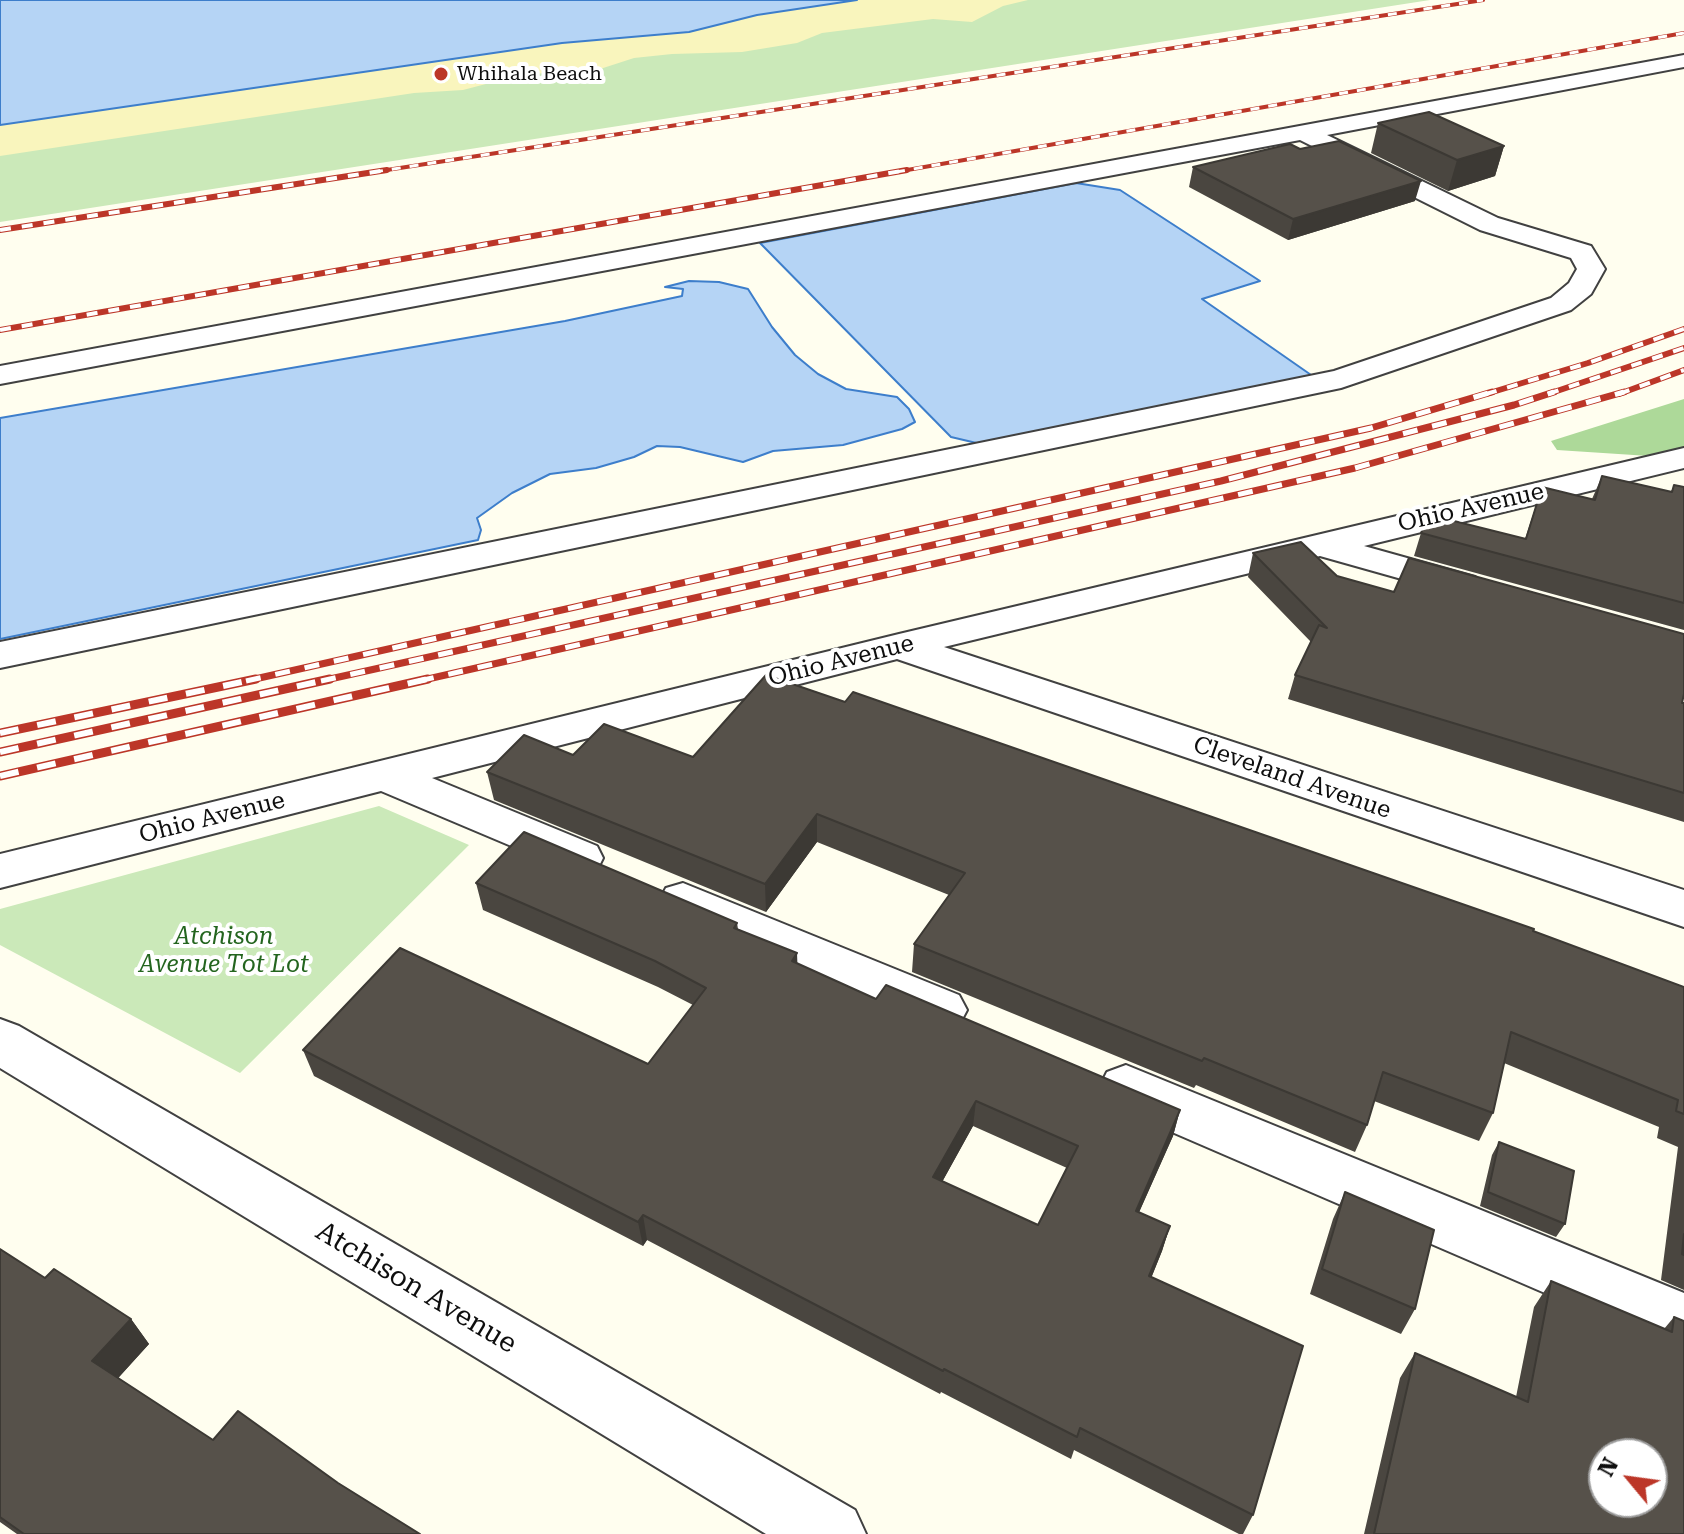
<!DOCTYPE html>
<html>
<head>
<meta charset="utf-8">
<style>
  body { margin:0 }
  #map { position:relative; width:1684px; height:1534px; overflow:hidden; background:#fffeef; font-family:"Roboto Serif",serif }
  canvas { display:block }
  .north { position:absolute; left:1588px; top:1438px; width:80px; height:80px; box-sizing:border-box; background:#fff; border:2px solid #9f9f9f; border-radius:50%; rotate:299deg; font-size:22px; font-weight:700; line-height:32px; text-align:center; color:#0e0e0e }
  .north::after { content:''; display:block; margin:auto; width:28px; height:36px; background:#bc3628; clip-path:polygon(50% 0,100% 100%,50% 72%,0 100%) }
</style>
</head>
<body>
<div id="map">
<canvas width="1684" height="1534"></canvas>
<div class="north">N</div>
</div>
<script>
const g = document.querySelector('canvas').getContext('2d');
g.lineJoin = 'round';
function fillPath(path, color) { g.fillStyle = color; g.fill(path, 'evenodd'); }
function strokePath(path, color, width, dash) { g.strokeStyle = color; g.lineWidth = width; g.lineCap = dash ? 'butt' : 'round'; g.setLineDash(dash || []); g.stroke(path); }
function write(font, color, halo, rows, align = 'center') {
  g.font = font + ' "Roboto Serif",serif'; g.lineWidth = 8; g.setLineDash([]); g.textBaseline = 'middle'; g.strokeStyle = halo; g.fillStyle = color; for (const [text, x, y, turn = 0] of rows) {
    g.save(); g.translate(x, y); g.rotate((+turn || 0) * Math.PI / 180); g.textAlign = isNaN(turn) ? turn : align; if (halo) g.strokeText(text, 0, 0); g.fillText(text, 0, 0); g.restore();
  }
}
fillPath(new Path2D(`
  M 857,0 L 1430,0 L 0,222 L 0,125 L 689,32 Z
  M 379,806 L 469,845 L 240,1073 L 0,945 L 0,909 Z`), '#cbe9b9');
fillPath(new Path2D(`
  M 1684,399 L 1684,448 L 1649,456 L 1557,450 L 1551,441 Z`), '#add999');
fillPath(new Path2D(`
  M 857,0 L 1028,0 L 1003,6 L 972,22 L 933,19 L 822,33 L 797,43 L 742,52 L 672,54 L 634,58 L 597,70 L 569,69 L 505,79 L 463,90 L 414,93 L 0,156 L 0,125 L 562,43 L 689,32 L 757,15 Z`), '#f9f5bd');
const water = new Path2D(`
  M 0,0 L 857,0 L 757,15 L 689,32 L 562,43 L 0,125 Z
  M 1076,183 L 1120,190 L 1260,281 L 1202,299 L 1314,377 L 985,445 L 951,437 L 760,243 Z
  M 689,281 L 719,282 L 748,289 L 772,327 L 795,355 L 818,374 L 846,389 L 897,397 L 909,409 L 915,422 L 902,429 L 843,445 L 773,451 L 743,462 L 680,447 L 657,446 L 634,457 L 596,468 L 550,474 L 512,493 L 477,518 L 481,530 L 478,540 L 0,639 L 0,418 L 565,321 L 682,296 L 683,289 L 665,287 Z`);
fillPath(water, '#b5d4f5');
strokePath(water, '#3d7ecb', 2);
const minor = new Path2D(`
  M 1684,55 L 1684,67 L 1327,135 L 1498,218 L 1591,246 L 1605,269 L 1591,294 L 1571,310 L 1341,388 L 0,668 L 0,642 L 1334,371 L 1551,298 L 1569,283 L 1577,269 L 1571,258 L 1480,230 L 1300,140 L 0,384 L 0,366 Z
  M 1684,448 L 1684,468 L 1364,546 L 1475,577 L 1481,585 L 1475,593 L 1462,596 L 1320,556 L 944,647 L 1684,890 L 1684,927 L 897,659 L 432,778 L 597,846 L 603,858 L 597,870 L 580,875 L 381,791 L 0,888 L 0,854 L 899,634 Z
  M 683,883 L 959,995 L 967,1010 L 959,1025 L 941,1031 L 666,914 L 659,901 L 666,888 Z
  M 0,1019 L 19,1026 L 855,1510 L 866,1534 L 766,1534 L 0,1068 Z
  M 1126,1065 L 1684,1293 L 1684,1353 L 1107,1104 L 1099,1088 L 1107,1072 Z`);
strokePath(minor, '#414141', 4);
fillPath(minor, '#fff');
const railFar3 = new Path2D(`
  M 374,172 L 1483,0
  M 896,172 L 1684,33`);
const railFar2 = new Path2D(`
  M 0,230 L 387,170
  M 0,330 L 907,170
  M 1486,394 L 1588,363 L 1684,329
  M 1548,394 L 1684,348
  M 1619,394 L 1684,370`);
const railFar1 = new Path2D(`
  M 246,681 L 1371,428 L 1492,392
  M 321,681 L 1221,481 L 1514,405 L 1554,392
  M 419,681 L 1355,468 L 1624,392`);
const rail = new Path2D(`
  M 0,733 L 256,679
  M 0,752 L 330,679
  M 0,776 L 428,679`);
strokePath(railFar3, '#bc3628', 4);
strokePath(railFar2, '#bc3628', 6);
strokePath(railFar1, '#bc3628', 7);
strokePath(rail, '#bc3628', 9);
strokePath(railFar3, '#fff', 3, [9]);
strokePath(railFar2, '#fff', 4, [11]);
strokePath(railFar1, '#fff', 5, [15]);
strokePath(rail, '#fff', 6, [19]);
fillPath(new Path2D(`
  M 1378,123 L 1504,146 L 1495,176 L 1448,191 L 1371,153 Z
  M 1193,167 L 1415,201 L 1288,240 L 1189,187 Z
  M 1602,476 L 1671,492 L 1674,485 L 1684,487 L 1684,630 L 1414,556 L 1421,533 L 1525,539 L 1542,487 L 1592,499 Z
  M 1253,553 L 1394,592 L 1684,703 L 1684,822 L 1288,699 L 1295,675 L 1311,642 L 1248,577 Z
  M 573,755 L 693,757 L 1533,931 L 1684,987 L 1684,1290 L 1661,1280 L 1678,1147 L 1657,1138 L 1659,1127 L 1504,1063 L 1493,1113 L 1479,1141 L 1374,1101 L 1367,1125 L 1355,1152 L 1196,1085 L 1194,1088 L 912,972 L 914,944 L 949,895 L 817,842 L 766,912 L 494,800 L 487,772 Z
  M 476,883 L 737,923 L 738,929 L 798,964 L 876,999 L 1180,1110 L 1173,1136 L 1139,1212 L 1170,1226 L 1162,1251 L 1151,1278 L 1253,1515 L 1243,1534 L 1239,1534 L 1074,1450 L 1071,1459 L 941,1392 L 940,1394 L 647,1240 L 643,1246 L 314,1076 L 303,1050 L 648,1064 L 693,1005 L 658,987 L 483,910 ZM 973,1126 L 1067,1168 L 1038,1225 L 942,1182 Z
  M 1499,1142 L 1565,1224 L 1556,1237 L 1480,1206 L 1492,1155 Z
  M 1345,1192 L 1415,1309 L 1401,1334 L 1310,1294 L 1333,1219 Z
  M 0,1249 L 45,1278 L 131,1319 L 149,1344 L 118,1378 L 213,1440 L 338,1483 L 420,1534 L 17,1534 L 0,1522 Z
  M 1551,1281 L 1664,1329 L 1674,1317 L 1684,1534 L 1364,1534 L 1400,1378 L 1415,1353 L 1516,1397 L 1534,1307 Z`), '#4a4640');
fillPath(new Path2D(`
  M 1504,146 L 1495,176 L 1448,191 L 1457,160 Z
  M 1421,181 L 1415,201 L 1288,240 L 1293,219 Z
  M 817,814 L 817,842 L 766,912 L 765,884 Z
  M 797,953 L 798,979 L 792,961 Z
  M 976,1101 L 973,1126 L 931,1202 L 933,1177 Z
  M 1180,1110 L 1173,1136 L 1129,1235 L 1136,1211 Z
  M 643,1215 L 647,1240 L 643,1246 L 638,1222 Z
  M 1170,1226 L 1162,1251 L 1142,1301 L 1149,1276 Z
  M 131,1319 L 149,1344 L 111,1386 L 92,1361 Z`), '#3c3934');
const building = new Path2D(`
  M 1429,112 L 1504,146 L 1457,160 L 1378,123 Z
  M 1339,141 L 1421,181 L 1293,219 L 1193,167 L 1290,144 L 1300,149 Z
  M 1602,476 L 1672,492 L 1674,485 L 1684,487 L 1684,603 L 1421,533 L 1430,515 L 1526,539 L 1542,487 L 1595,500 Z
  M 1301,542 L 1337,576 L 1394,592 L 1409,558 L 1684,634 L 1684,694 L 1682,703 L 1684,703 L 1684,793 L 1295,675 L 1319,625 L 1327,628 L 1253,553 Z
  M 766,675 L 845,702 L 853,692 L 1534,929 L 1533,931 L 1684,987 L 1684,1114 L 1676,1111 L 1678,1100 L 1511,1032 L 1493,1113 L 1383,1072 L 1367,1125 L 1204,1058 L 1202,1061 L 914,944 L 965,873 L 817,814 L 765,884 L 487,772 L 524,735 L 573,755 L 604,724 L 693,757 Z
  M 524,832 L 737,923 L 734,928 L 797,953 L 792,961 L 876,999 L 886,985 L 1180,1110 L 1136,1211 L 1170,1226 L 1149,1276 L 1303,1346 L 1253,1515 L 1080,1428 L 1077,1437 L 944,1369 L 943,1371 L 643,1215 L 638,1222 L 303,1050 L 400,948 L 648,1064 L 706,988 L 655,961 L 476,883 ZM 976,1101 L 1078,1146 L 1038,1225 L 933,1177 Z
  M 1499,1142 L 1574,1171 L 1565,1224 L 1488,1192 Z
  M 1345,1192 L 1434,1230 L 1415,1309 L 1322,1269 Z
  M 1684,1234 L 1684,1255 L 1682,1254 Z
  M 0,1249 L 45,1278 L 54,1269 L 131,1319 L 92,1361 L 213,1440 L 238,1411 L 338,1483 L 420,1534 L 24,1534 L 0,1517 Z
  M 1551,1281 L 1672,1332 L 1674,1317 L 1684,1321 L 1684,1534 L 1374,1534 L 1415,1353 L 1528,1402 ZM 1604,1454 L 1652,1454 L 1652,1502 L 1604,1502 Z`);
fillPath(building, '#56514a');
strokePath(building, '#3c3934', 2);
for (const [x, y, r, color] of [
  [441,74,8,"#bc3628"]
]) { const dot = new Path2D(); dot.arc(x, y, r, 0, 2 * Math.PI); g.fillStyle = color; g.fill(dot); strokePath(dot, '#fff', 3); }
write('20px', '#0e0e0e', '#fff', [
  ["Whihala Beach",457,74]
], 'left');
write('24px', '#0e0e0e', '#fff', [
  ["Ohio Avenue",1471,508,-13],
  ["Ohio Avenue",841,661,-14],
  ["Cleveland Avenue",1292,778,19],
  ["Ohio Avenue",212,818,-14]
]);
write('italic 24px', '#24651f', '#fff', [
  ["Atchison",224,937],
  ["Avenue Tot Lot",224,965]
]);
write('28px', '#0e0e0e', '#fff', [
  ["Atchison Avenue",416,1288,31]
]);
</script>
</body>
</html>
